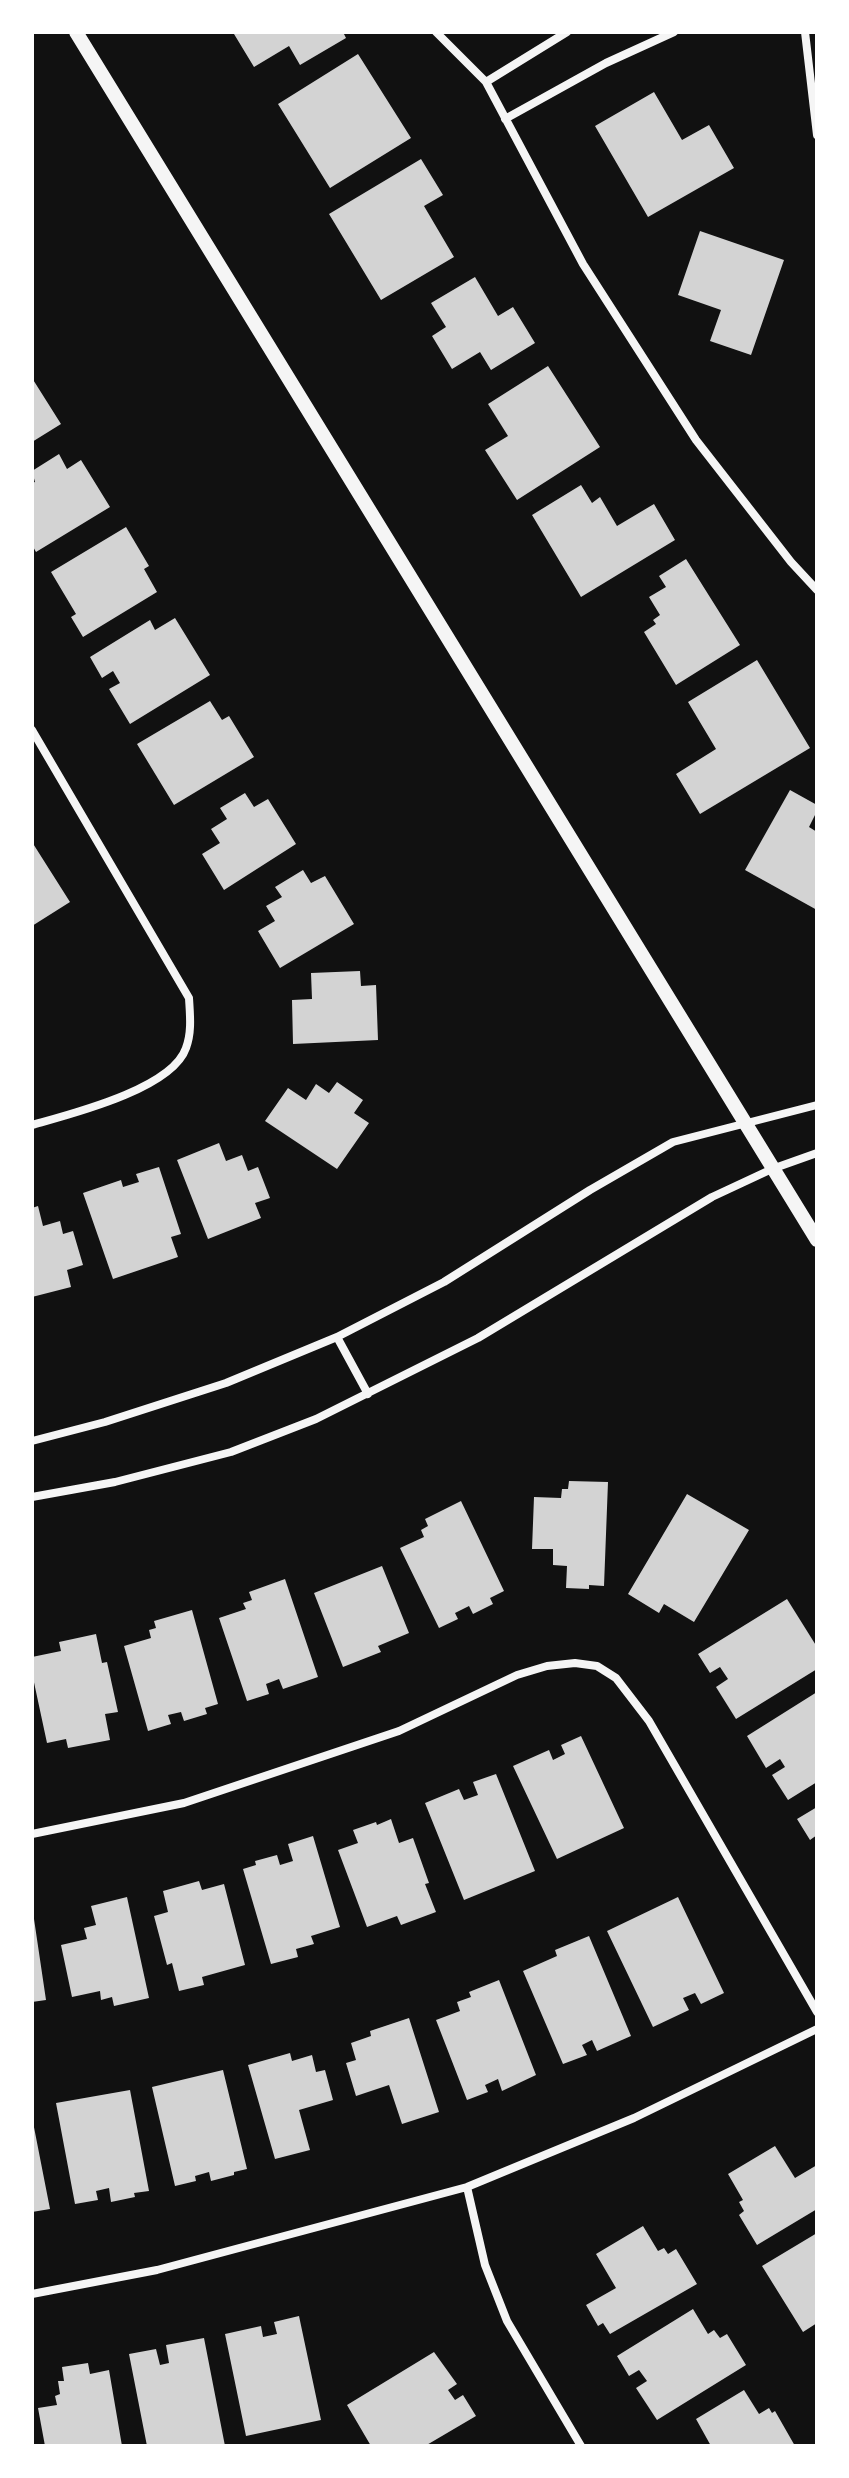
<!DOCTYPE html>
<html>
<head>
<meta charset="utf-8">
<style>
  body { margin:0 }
  #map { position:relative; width:849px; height:2478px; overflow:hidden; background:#111; font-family:Karla,sans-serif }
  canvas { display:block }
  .frame { position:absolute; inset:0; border:34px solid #fff; pointer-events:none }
</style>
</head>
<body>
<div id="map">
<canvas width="849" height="2478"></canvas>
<div class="frame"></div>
</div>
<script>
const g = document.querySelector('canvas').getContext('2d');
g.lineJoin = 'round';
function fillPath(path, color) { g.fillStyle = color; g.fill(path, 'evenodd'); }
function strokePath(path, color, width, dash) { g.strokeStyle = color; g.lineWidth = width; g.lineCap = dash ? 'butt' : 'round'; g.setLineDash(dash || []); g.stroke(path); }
fillPath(new Path2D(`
  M 236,32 L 343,32 L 346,38 L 300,65 L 289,46 L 254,67 L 234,34 Z
  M 358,54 L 411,138 L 330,188 L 278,104 Z
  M 654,92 L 682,140 L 709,125 L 734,168 L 648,217 L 595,126 Z
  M 421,159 L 443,195 L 424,206 L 454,257 L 381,300 L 329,214 Z
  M 700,231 L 784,260 L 751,355 L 710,341 L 721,310 L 678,295 Z
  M 475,277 L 498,316 L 513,307 L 535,343 L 491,370 L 480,352 L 452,369 L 432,336 L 446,327 L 431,303 Z
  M 548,366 L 600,447 L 517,500 L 485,450 L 508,436 L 488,404 Z
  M 32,378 L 61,424 L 32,442 Z
  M 59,454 L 67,469 L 81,460 L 110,507 L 36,552 L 32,545 L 32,483 L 35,482 L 32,471 Z
  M 581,485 L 592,503 L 600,497 L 617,526 L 654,504 L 675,540 L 581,597 L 532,515 Z
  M 126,527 L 149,566 L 144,569 L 157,592 L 83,637 L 71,617 L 76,614 L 51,572 Z
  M 686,559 L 740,645 L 676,685 L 644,632 L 656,624 L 653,620 L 660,615 L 649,597 L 666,587 L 659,576 Z
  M 175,618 L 210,675 L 130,724 L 109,689 L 120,683 L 113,671 L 102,678 L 90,657 L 150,620 L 155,630 Z
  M 757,660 L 810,748 L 700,814 L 676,774 L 716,749 L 688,702 Z
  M 210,701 L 222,720 L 229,716 L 254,757 L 174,805 L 137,744 Z
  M 790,790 L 817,805 L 817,811 L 809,827 L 817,832 L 817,910 L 745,870 Z
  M 245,793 L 254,807 L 268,799 L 296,844 L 224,890 L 202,854 L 220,843 L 211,829 L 227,819 L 220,808 Z
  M 32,842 L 70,902 L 32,926 Z
  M 303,870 L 311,883 L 325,876 L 354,924 L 280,968 L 258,931 L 275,921 L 266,906 L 282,897 L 275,887 Z
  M 360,971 L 361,986 L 376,985 L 378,1040 L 293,1044 L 292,1000 L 312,999 L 311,973 Z
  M 337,1082 L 363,1100 L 354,1113 L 369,1123 L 337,1169 L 265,1121 L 288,1088 L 306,1100 L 316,1084 L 329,1093 Z
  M 219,1143 L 226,1161 L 242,1155 L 248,1171 L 258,1167 L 270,1198 L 255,1203 L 261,1218 L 208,1239 L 177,1160 Z
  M 159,1167 L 181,1234 L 171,1237 L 178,1257 L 113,1279 L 83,1193 L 121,1180 L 123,1187 L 139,1182 L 136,1174 Z
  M 38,1206 L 43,1226 L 60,1221 L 63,1234 L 73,1231 L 83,1265 L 67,1270 L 71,1287 L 32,1297 L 32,1208 Z
  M 569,1481 L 608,1482 L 604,1586 L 589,1585 L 589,1589 L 566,1588 L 567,1566 L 553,1565 L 553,1549 L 532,1549 L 534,1497 L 561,1498 L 562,1489 L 568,1489 Z
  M 687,1494 L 749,1530 L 694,1622 L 664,1604 L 659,1613 L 628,1594 Z
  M 461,1501 L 504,1591 L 490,1598 L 493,1604 L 473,1614 L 469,1606 L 455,1613 L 458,1619 L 439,1628 L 400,1548 L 424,1537 L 421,1530 L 428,1526 L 425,1519 Z
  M 382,1566 L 409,1633 L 378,1646 L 381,1652 L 343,1667 L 314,1593 Z
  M 285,1579 L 318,1677 L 283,1689 L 279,1679 L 266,1684 L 269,1694 L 247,1701 L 219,1618 L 246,1609 L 243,1603 L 252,1600 L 249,1592 Z
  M 787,1599 L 817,1647 L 817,1669 L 736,1719 L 716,1687 L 728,1679 L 720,1667 L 710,1673 L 698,1654 Z
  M 192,1610 L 218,1704 L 205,1708 L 207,1714 L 184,1721 L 181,1712 L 168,1715 L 171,1724 L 148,1731 L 124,1646 L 151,1638 L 149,1630 L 156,1628 L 154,1621 Z
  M 96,1634 L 102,1663 L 107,1662 L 118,1712 L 105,1714 L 110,1740 L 68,1748 L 66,1739 L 47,1743 L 32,1673 L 32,1657 L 61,1651 L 59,1642 Z
  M 817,1692 L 817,1782 L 788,1800 L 772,1775 L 785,1767 L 780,1759 L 766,1768 L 747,1736 Z
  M 581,1736 L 624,1828 L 557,1859 L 513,1766 L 549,1750 L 553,1760 L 565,1754 L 561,1745 Z
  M 496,1774 L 535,1871 L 464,1900 L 425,1803 L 459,1789 L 464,1800 L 478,1795 L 473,1782 Z
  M 817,1807 L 817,1835 L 810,1840 L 797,1819 Z
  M 391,1819 L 399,1843 L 413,1838 L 429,1883 L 425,1884 L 436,1912 L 401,1925 L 397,1916 L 367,1927 L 338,1850 L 358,1843 L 353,1830 L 376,1822 L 377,1825 Z
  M 313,1836 L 340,1927 L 311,1936 L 314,1944 L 296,1949 L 298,1957 L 271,1964 L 243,1869 L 256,1865 L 255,1861 L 277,1855 L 280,1865 L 293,1861 L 288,1844 Z
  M 199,1881 L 202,1890 L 224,1884 L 245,1965 L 202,1977 L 204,1985 L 179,1991 L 172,1963 L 167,1965 L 154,1916 L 168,1912 L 163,1891 Z
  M 127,1897 L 149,1998 L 114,2006 L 112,1997 L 101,2000 L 100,1991 L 72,1997 L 61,1945 L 87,1939 L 84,1928 L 96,1925 L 91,1906 Z
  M 678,1897 L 724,1993 L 701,2004 L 695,1993 L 683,1998 L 689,2010 L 653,2027 L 607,1931 Z
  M 32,1919 L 34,1919 L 46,2000 L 32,2002 Z
  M 589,1936 L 631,2036 L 597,2051 L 592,2040 L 582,2045 L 587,2055 L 563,2064 L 523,1971 L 557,1956 L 555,1950 Z
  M 499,1980 L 536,2075 L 502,2091 L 498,2079 L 485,2085 L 488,2092 L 467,2100 L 436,2020 L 460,2011 L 457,2002 L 471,1997 L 469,1992 Z
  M 409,2018 L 439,2112 L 402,2124 L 389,2085 L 356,2096 L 346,2063 L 356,2060 L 351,2043 L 371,2036 L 370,2031 Z
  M 290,2053 L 292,2061 L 312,2055 L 316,2072 L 325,2070 L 333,2100 L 299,2110 L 310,2150 L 275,2159 L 248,2065 Z
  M 223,2070 L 247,2169 L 234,2172 L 234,2175 L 211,2181 L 209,2172 L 195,2176 L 196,2181 L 175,2186 L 152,2087 Z
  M 130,2090 L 149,2191 L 134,2193 L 135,2197 L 111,2202 L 109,2188 L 96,2191 L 98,2200 L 75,2204 L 56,2103 Z
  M 32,2117 L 50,2209 L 32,2212 Z
  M 775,2146 L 795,2178 L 817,2165 L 817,2209 L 757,2245 L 739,2215 L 744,2211 L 739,2202 L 743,2200 L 728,2174 Z
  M 643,2226 L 658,2251 L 664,2248 L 668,2254 L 676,2249 L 697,2284 L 610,2334 L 603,2323 L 598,2326 L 586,2305 L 616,2288 L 596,2254 Z
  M 817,2233 L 817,2323 L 803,2332 L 762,2266 Z
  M 693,2309 L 708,2334 L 714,2330 L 720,2338 L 727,2334 L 746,2365 L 657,2420 L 636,2388 L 647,2381 L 639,2370 L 629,2376 L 617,2356 Z
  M 299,2316 L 321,2420 L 246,2436 L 225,2334 L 261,2326 L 263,2337 L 277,2334 L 274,2322 Z
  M 204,2338 L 225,2446 L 147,2446 L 129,2354 L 156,2349 L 160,2365 L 169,2363 L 166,2345 Z
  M 434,2352 L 457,2384 L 448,2390 L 455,2400 L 463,2395 L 476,2416 L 425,2446 L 371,2446 L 347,2405 Z
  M 88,2363 L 90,2374 L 109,2370 L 122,2446 L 45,2446 L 38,2408 L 57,2405 L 55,2396 L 60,2394 L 58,2381 L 64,2381 L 62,2367 Z
  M 744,2390 L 759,2414 L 769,2408 L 772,2413 L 775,2411 L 795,2446 L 711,2446 L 696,2419 Z`), '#d3d3d3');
strokePath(new Path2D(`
  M 436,32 L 486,82 L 583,264 L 696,440 L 791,562 L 817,590
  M 805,32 L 817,135
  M 486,82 L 567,32
  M 505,119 L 606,63 L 674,32
  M 32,730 L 189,998 C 190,1015 192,1032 186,1048 C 172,1089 71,1114 32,1125
  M 337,1337 L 368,1394
  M 32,1441 L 105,1422 L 226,1383 L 337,1337 L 444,1282 L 590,1190 L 673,1142 L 817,1105
  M 32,1497 L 115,1482 L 231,1452 L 316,1419 L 478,1338 L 712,1197 L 772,1169 L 817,1153
  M 32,1834 L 184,1803 L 399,1731 L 517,1675 L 547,1666 L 575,1663 L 597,1666 L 616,1678 L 649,1721 L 817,2012
  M 467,2187 L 485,2265 L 507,2321 L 581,2446
  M 32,2294 L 157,2270 L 467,2187 L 634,2118 L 817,2029`), '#f5f5f5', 8);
strokePath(new Path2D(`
  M 76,32 L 817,1240`), '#f5f5f5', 14);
</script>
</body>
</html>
